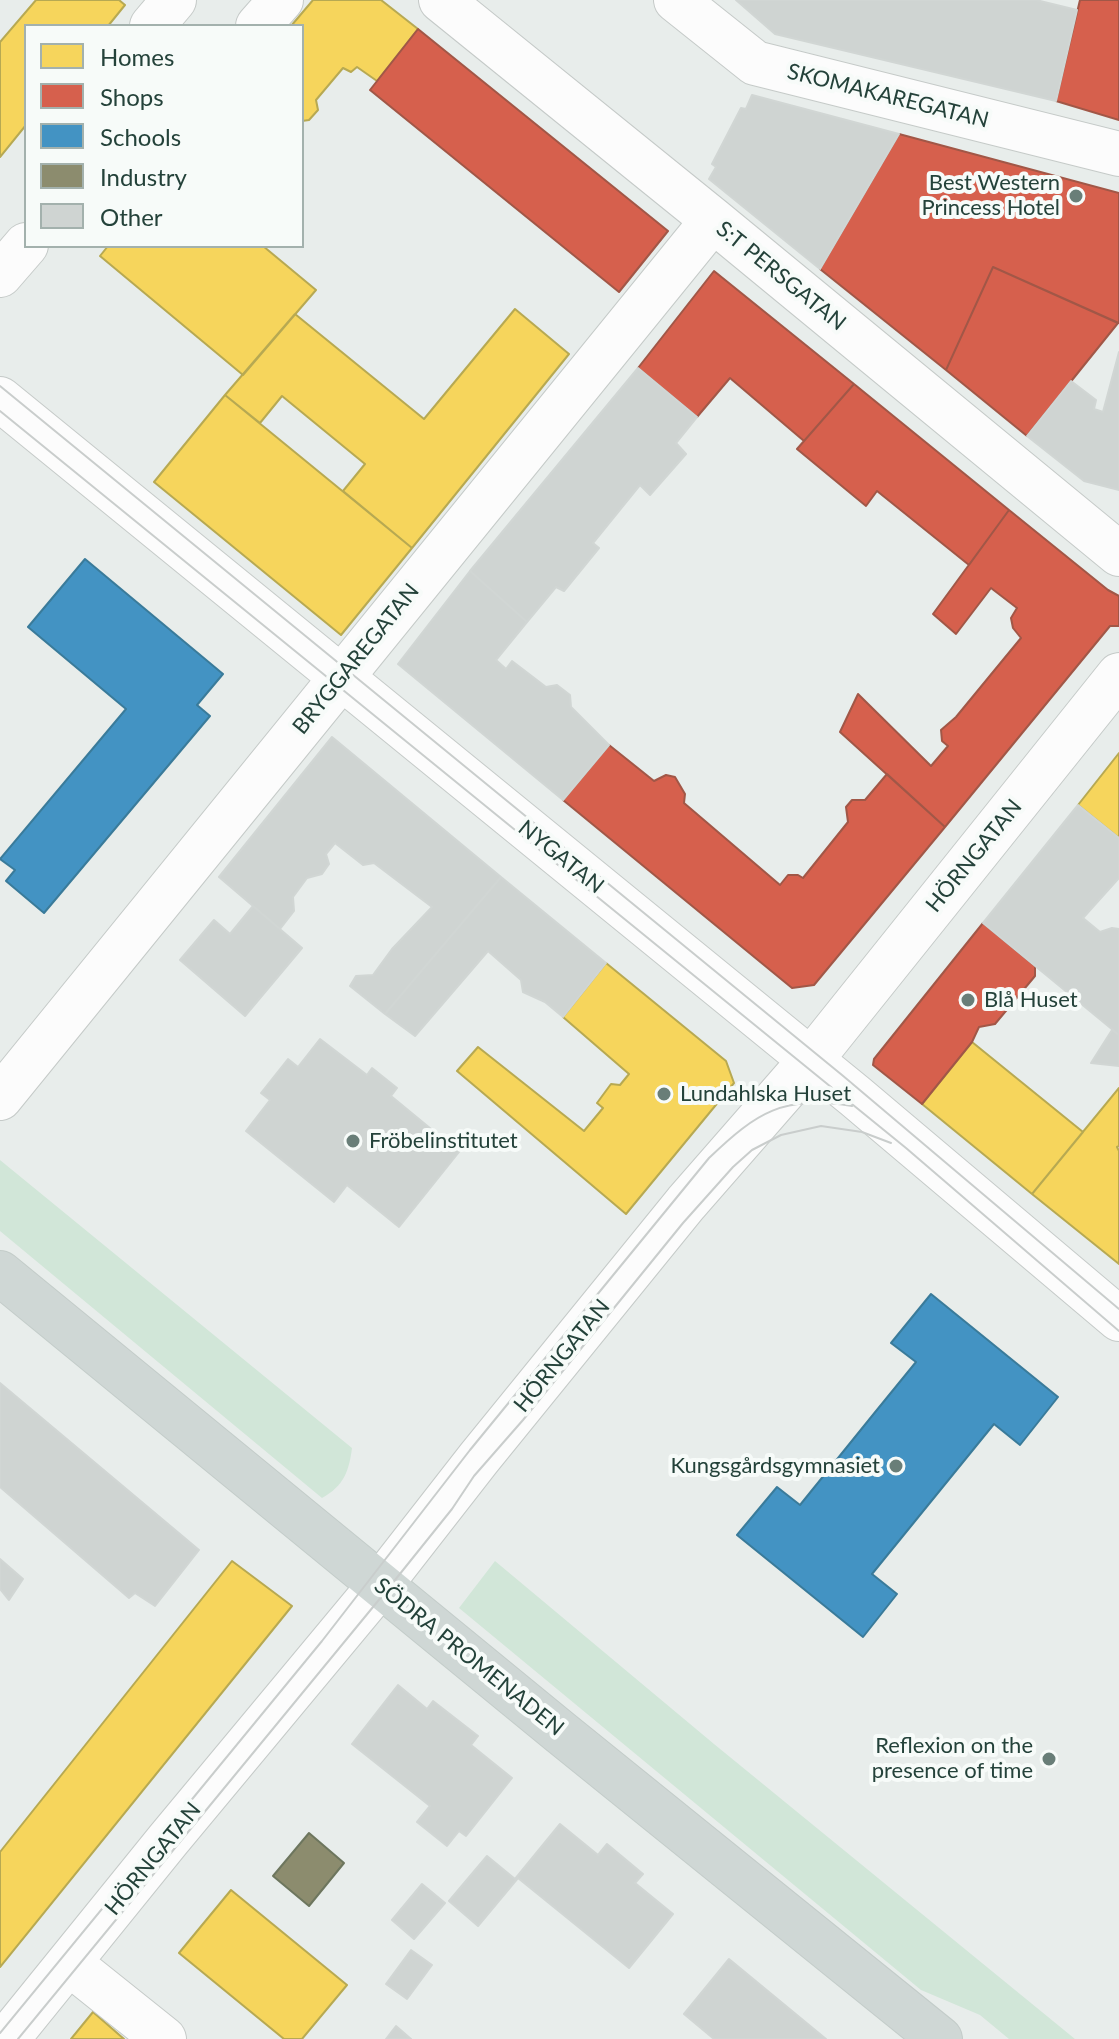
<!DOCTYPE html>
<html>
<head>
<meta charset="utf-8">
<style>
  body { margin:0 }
  #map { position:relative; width:1119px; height:2039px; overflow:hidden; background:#e8edeb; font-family:Lato,sans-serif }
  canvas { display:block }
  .legend { position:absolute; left:24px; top:24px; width:280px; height:224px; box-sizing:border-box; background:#f7fbf9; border:2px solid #a3b1ad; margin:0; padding:10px 14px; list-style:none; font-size:24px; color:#24423a }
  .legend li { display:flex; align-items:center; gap:16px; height:40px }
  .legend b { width:40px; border:2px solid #a3b1ad }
</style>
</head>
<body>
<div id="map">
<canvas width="1119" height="2039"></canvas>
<ul class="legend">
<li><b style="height:22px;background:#f6d55c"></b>Homes</li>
<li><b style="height:22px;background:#d6604d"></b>Shops</li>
<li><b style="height:22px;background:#4393c3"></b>Schools</li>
<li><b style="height:22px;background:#8c8c6e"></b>Industry</li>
<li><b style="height:22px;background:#cfd4d2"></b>Other</li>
</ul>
</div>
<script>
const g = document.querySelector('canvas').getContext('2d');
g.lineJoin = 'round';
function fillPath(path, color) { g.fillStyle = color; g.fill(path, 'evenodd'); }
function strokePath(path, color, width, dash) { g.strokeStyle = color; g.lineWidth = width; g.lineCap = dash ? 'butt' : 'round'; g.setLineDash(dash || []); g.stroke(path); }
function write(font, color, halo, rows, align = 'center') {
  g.font = font + ' Lato,sans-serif'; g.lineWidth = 8; g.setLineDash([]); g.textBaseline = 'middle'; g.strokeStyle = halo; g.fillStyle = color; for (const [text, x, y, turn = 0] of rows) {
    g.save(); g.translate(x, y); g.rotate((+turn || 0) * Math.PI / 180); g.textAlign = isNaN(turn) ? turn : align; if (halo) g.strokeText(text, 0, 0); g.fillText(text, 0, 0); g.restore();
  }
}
fillPath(new Path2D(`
  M 0,1160 L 352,1448 C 349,1471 344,1486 322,1498 L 0,1231 Z
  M 495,1561 L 714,1744 L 1075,2039 L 1009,2039 L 980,2015 L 921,1990 L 459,1608 Z`), '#d1e6d8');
const homes = new Path2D(`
  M 36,0 L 119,0 L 125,5 L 108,26 L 26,26 L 26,125 L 0,157 L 0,42 Z
  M 313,0 L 381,0 L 418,29 L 377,81 L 357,67 L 351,72 L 343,68 L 316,100 L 318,110 L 309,120 L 302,121 L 302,26 L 291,26 Z
  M 108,246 L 263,246 L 316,290 L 243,375 L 100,256 Z
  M 515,309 L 569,354 L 412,548 L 343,491 L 365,464 L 282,396 L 260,423 L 225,395 L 295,314 L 424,419 Z
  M 225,395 L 412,548 L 341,635 L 154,482 Z
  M 1119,753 L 1119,838 L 1078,805 Z
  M 606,963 L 726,1061 L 734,1083 L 626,1214 L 457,1071 L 478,1047 L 584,1131 L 603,1108 L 597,1103 L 611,1084 L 620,1085 L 629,1074 L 563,1017 Z
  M 972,1042 L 1083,1132 L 1032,1194 L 922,1104 Z
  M 1119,1088 L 1119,1146 L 1117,1147 L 1119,1151 L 1119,1264 L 1032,1194 Z
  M 232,1561 L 292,1606 L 0,1967 L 0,1852 Z
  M 231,1890 L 347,1985 L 302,2039 L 284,2039 L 179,1953 Z
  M 93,2012 L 124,2039 L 71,2039 Z`);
fillPath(homes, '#f6d55c');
strokePath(homes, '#b7a952', 2);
const shops = new Path2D(`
  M 1080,0 L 1119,0 L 1119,120 L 1056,101 Z
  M 418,29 L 668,231 L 619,292 L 370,90 Z
  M 899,134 L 1119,193 L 1119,323 L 993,267 L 946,370 L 820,269 Z
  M 993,267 L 1118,323 L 1027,436 L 946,370 Z
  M 714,271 L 854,384 L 804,441 L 730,378 L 697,417 L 638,368 Z
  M 854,384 L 1009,510 L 969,565 L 877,491 L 866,506 L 797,449 Z
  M 1009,510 L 1108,590 L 1119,596 L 1119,626 L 1110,626 L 945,827 L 840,732 L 858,694 L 931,766 L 948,746 L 942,741 L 941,730 L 956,717 L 1021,638 L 1013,628 L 1011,618 L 1017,608 L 991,588 L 956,634 L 933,614 Z
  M 609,745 L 654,781 L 666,775 L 675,777 L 685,794 L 684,803 L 780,885 L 788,875 L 798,875 L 803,878 L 848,822 L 846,807 L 852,800 L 865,800 L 887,774 L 945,827 L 814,985 L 792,988 L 563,800 Z
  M 983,923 L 1035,966 L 1035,976 L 995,1024 L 979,1027 L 972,1042 L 922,1104 L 873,1065 L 874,1059 Z`);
fillPath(shops, '#d6604d');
strokePath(shops, '#a15747', 2);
const schools = new Path2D(`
  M 85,559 L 223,674 L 197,705 L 210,716 L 44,913 L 6,881 L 15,870 L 0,859 L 126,709 L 28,627 Z
  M 931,1294 L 1058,1397 L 1020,1445 L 994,1424 L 872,1574 L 897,1594 L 863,1637 L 737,1535 L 777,1487 L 800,1505 L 872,1416 L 916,1362 L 891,1343 Z`);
fillPath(schools, '#4393c3');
strokePath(schools, '#3a7b9a', 2);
const industry = new Path2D(`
  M 309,1833 L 344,1863 L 309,1906 L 273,1876 Z`);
fillPath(industry, '#8c8c6e');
strokePath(industry, '#6d765e', 2);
const building = new Path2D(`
  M 736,0 L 1036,0 L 1077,10 L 1056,101 L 775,34 Z
  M 752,95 L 899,134 L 820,269 L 709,179 L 716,167 L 712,164 L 741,108 L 746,109 Z
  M 1119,352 L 1119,490 L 1084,481 L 1027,436 L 1071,381 L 1096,400 L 1094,409 L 1103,412 Z
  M 638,368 L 697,417 L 676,443 L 686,454 L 650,495 L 640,485 L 593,543 L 599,548 L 564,591 L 556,587 L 527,622 L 470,571 Z
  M 470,571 L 527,622 L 496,660 L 506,669 L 512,661 L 546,687 L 557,685 L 570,695 L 571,707 L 609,745 L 563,800 L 398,664 Z
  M 332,737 L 501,877 L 385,1014 L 350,986 L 356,976 L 373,975 L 392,949 L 432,907 L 374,863 L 363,865 L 335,843 L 326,854 L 329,864 L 322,874 L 307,878 L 293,897 L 294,911 L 280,929 L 219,877 Z
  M 1078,805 L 1119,838 L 1119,878 L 1083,918 L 1100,932 L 1112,928 L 1119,929 L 1119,1035 L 983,923 Z
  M 501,877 L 606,963 L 563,1017 L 545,1002 L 523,992 L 521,980 L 488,951 L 415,1036 L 385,1014 Z
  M 253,906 L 302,948 L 245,1016 L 180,960 L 214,920 L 230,934 Z
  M 1112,1030 L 1119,1035 L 1119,1066 L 1091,1063 Z
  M 320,1039 L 367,1075 L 372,1068 L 397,1088 L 391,1096 L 459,1152 L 399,1227 L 347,1185 L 334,1202 L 246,1131 L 270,1100 L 261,1093 L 288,1059 L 298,1067 Z
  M 0,1383 L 199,1550 L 155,1606 L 135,1593 L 129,1598 L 0,1487 Z
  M 0,1559 L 23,1579 L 9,1600 L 0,1589 Z
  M 398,1685 L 427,1709 L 433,1701 L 478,1736 L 471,1745 L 512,1778 L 466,1836 L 459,1831 L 447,1846 L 417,1822 L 430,1806 L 352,1744 Z
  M 560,1824 L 598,1855 L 607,1844 L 643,1874 L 635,1883 L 673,1914 L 629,1968 L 518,1878 L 478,1926 L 449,1901 L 487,1856 L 515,1879 Z
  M 422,1884 L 445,1903 L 414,1939 L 392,1920 Z
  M 411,1950 L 432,1965 L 407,1999 L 386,1984 Z
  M 729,1959 L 826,2039 L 714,2039 L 684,2014 Z
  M 396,2026 L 411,2039 L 386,2039 Z`);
fillPath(building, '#cfd4d2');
strokePath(building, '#d1d6d4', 2);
const minor = new Path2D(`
  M 441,0 L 713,220 L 1119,554
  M 676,0 L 755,63 L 1119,154
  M 152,26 L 174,0
  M 258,26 L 281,0
  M 0,275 L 26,245
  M 0,399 L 855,1096 L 1119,1319
  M 0,1098 L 713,220
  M 69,1963 L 164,2039
  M 7,2039 L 168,1840 L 380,1585 L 479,1458 L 686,1203 L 810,1061 L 1119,675`);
const major = new Path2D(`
  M 0,1273 L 560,1732 L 940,2039`);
strokePath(minor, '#c5cac8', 46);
strokePath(major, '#c3ccc9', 46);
strokePath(minor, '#fcfcfc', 44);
strokePath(major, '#cfd7d5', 44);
strokePath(new Path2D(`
  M 0,386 L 842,1075 L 1119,1309
  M 0,411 L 906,1148 L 1119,1331
  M 0,2033 L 322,1641 L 470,1450 L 709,1158 C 757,1112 783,1095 852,1106
  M 18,2039 L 387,1590 L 452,1509 L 474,1476 L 523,1420 L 683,1223 L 733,1167 L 752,1150 L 781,1135 L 821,1126 L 862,1132 L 891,1143`), '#c9cdcc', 2);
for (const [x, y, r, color] of [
  [1076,196,8,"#697e78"],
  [968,1000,8,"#697e78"],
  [664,1094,8,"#697e78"],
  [353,1141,8,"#697e78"],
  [896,1466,8,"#697e78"],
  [1049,1759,8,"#697e78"]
]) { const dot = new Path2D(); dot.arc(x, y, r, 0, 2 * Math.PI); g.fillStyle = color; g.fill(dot); strokePath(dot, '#f7fbf9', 3); }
write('22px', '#24423a', '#f7fbf9', [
  ["SKOMAKAREGATAN",888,96,14],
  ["S:T PERSGATAN",781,276,39],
  ["BRYGGAREGATAN",356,659,-51],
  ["HÖRNGATAN",974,856,-51],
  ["NYGATAN",561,857,39],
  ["HÖRNGATAN",562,1356,-51],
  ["SÖDRA PROMENADEN",469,1657,39],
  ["HÖRNGATAN",153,1859,-51]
]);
write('22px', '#24423a', '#f7fbf9', [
  ["Best Western",1060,183],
  ["Princess Hotel",1060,208],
  ["Blå Huset",984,1000,"left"],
  ["Lundahlska Huset",680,1094,"left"],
  ["Fröbelinstitutet",369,1141,"left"],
  ["Kungsgårdsgymnasiet",880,1466],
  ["Reflexion on the",1033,1746],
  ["presence of time",1033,1771]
], 'right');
</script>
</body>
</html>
